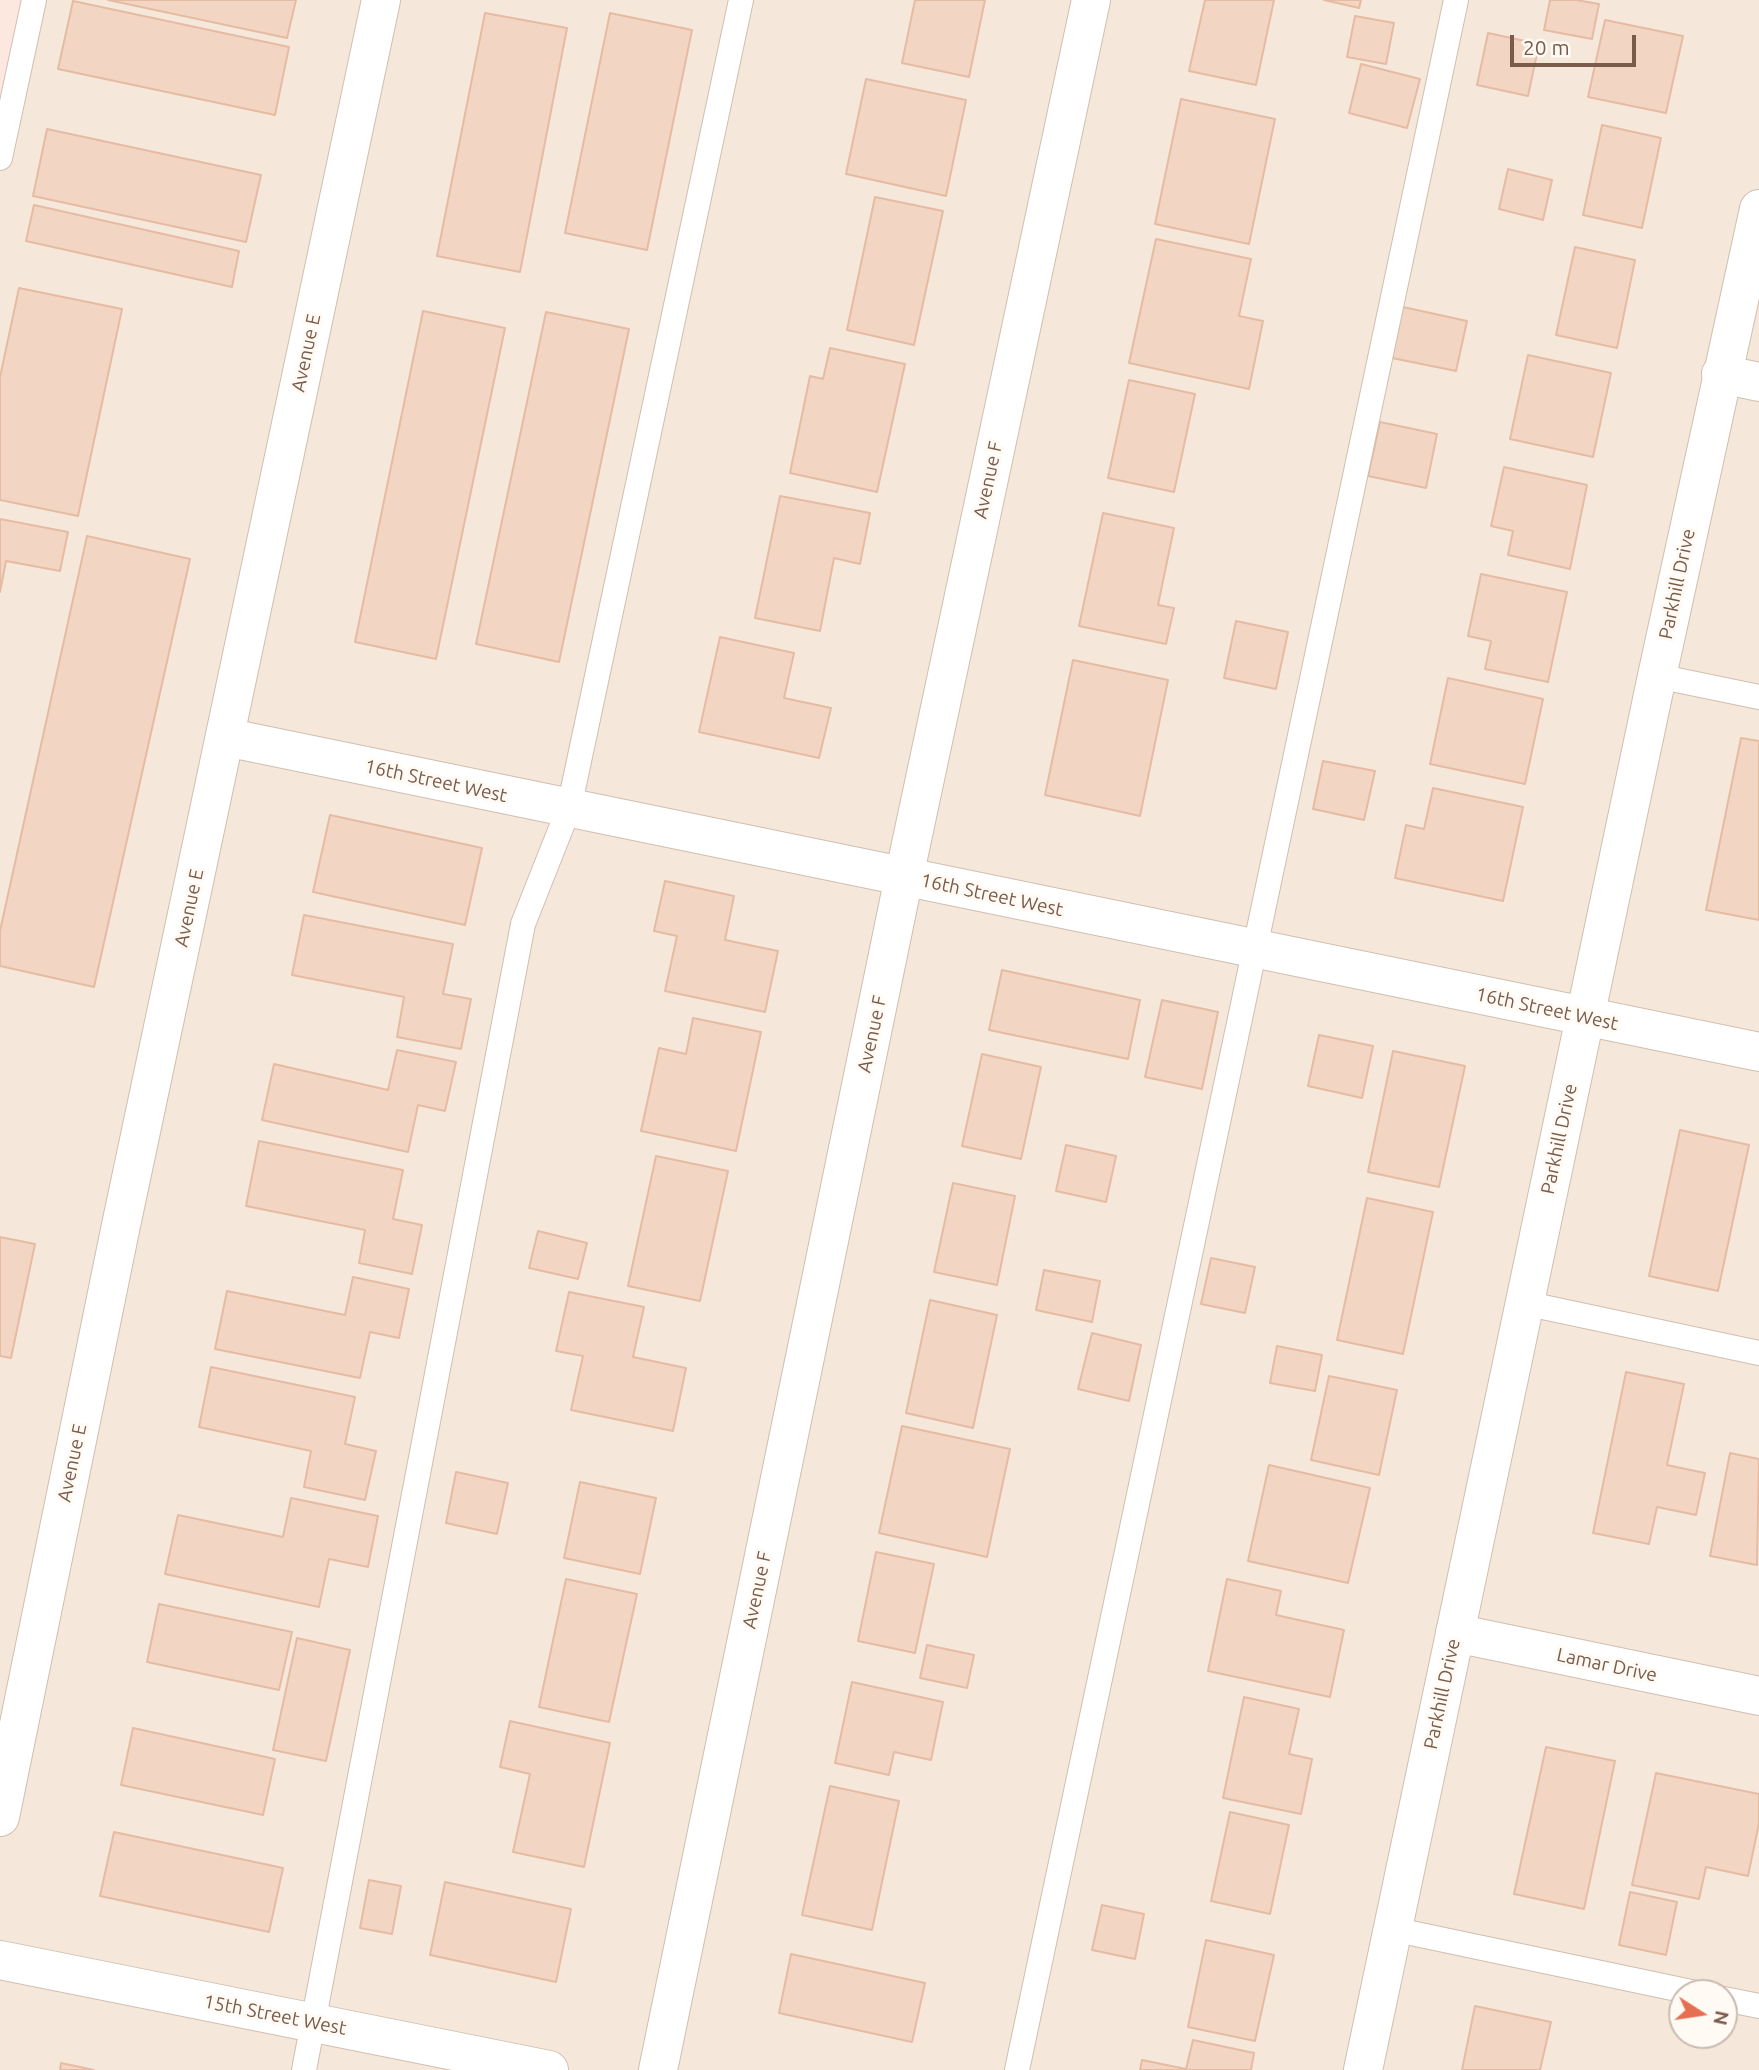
<!DOCTYPE html>
<html>
<head>
<meta charset="utf-8">
<style>
  body { margin:0 }
  #map { position:relative; width:1759px; height:2070px; overflow:hidden; background:#fdf6ec; font-family:Ubuntu,sans-serif }
  canvas { display:block }
  .north { position:absolute; left:1668px; top:1979px; width:70px; height:70px; box-sizing:border-box; background:#fffaf3; border:2px solid #cabbb1; border-radius:50%; rotate:102deg; font-size:19px; font-weight:700; line-height:28px; text-align:center; color:#7a5c4d }
  .north::after { content:''; display:block; margin:auto; width:24px; height:32px; background:#e76f51; clip-path:polygon(50% 0,100% 100%,50% 72%,0 100%) }
  .scale { position:absolute; left:1510px; top:35px; width:126px; height:32px; box-sizing:border-box; border:4px solid #7a5c4d; border-top:0; padding-left:9px; font-size:21px; line-height:24px; white-space:nowrap; color:#7a5c4d; -webkit-text-stroke:5px #fffaf3; paint-order:stroke }
</style>
</head>
<body>
<div id="map">
<canvas width="1759" height="2070"></canvas>
<div class="north">N</div>
<div class="scale">20 m</div>
</div>
<script>
const g = document.querySelector('canvas').getContext('2d');
g.lineJoin = 'round';
function fillPath(path, color) { g.fillStyle = color; g.fill(path, 'evenodd'); }
function strokePath(path, color, width, dash) { g.strokeStyle = color; g.lineWidth = width; g.lineCap = dash ? 'butt' : 'round'; g.setLineDash(dash || []); g.stroke(path); }
function write(font, color, halo, rows, align = 'center') {
  g.font = font + ' Ubuntu,sans-serif'; g.lineWidth = 6; g.setLineDash([]); g.textBaseline = 'middle'; g.strokeStyle = halo; g.fillStyle = color; for (const [text, x, y, turn = 0] of rows) {
    g.save(); g.translate(x, y); g.rotate((+turn || 0) * Math.PI / 180); g.textAlign = isNaN(turn) ? turn : align; if (halo) g.strokeText(text, 0, 0); g.fillText(text, 0, 0); g.restore();
  }
}
fillPath(new Path2D(`
  M 34,0 L 1759,0 L 1759,2070 L 0,2070 L 0,159 ZM 1682,1993 L 1724,1993 L 1724,2035 L 1682,2035 Z`), '#f5e8da');
fillPath(new Path2D(`
  M 0,0 L 34,0 L 0,159 Z`), '#fde8e0');
const building = new Path2D(`
  M 108,0 L 296,0 L 287,38 Z
  M 915,0 L 985,0 L 969,77 L 902,63 Z
  M 1205,0 L 1274,0 L 1256,85 L 1189,71 Z
  M 1324,0 L 1361,0 L 1359,8 Z
  M 1550,0 L 1576,0 L 1599,4 L 1592,39 L 1544,30 Z
  M 73,1 L 289,47 L 275,115 L 58,69 Z
  M 485,13 L 567,28 L 520,272 L 437,256 Z
  M 610,13 L 692,30 L 647,250 L 565,233 Z
  M 1355,16 L 1394,23 L 1386,64 L 1347,57 Z
  M 1605,20 L 1683,36 L 1666,113 L 1588,97 Z
  M 1488,33 L 1539,44 L 1528,96 L 1477,85 Z
  M 1361,64 L 1420,79 L 1407,128 L 1349,113 Z
  M 866,79 L 966,100 L 946,196 L 846,174 Z
  M 1181,99 L 1275,119 L 1249,244 L 1155,224 Z
  M 1602,125 L 1661,138 L 1642,228 L 1583,215 Z
  M 47,129 L 261,175 L 246,242 L 33,196 Z
  M 1508,169 L 1552,180 L 1543,220 L 1499,209 Z
  M 875,197 L 943,211 L 914,345 L 847,330 Z
  M 34,205 L 239,251 L 232,287 L 26,241 Z
  M 1156,239 L 1251,259 L 1239,316 L 1263,321 L 1249,389 L 1129,363 Z
  M 1575,247 L 1635,260 L 1617,348 L 1556,335 Z
  M 19,288 L 122,309 L 78,516 L 0,500 L 0,377 Z
  M 1403,307 L 1467,321 L 1456,371 L 1392,358 Z
  M 423,311 L 505,328 L 436,659 L 355,642 Z
  M 546,312 L 629,329 L 559,662 L 476,644 Z
  M 830,348 L 905,364 L 877,492 L 790,473 L 810,376 L 823,379 Z
  M 1528,355 L 1611,373 L 1593,457 L 1510,439 Z
  M 1129,380 L 1195,394 L 1174,492 L 1108,478 Z
  M 1380,422 L 1437,434 L 1426,488 L 1368,476 Z
  M 1504,467 L 1587,485 L 1570,569 L 1508,555 L 1513,531 L 1491,526 Z
  M 780,496 L 870,513 L 860,564 L 834,558 L 820,631 L 755,618 Z
  M 1103,513 L 1174,528 L 1158,605 L 1174,608 L 1166,644 L 1079,626 Z
  M 0,519 L 68,532 L 60,571 L 6,561 L 0,592 Z
  M 87,536 L 190,559 L 94,987 L 0,966 L 0,931 Z
  M 1481,574 L 1567,592 L 1548,682 L 1485,669 L 1491,641 L 1468,636 Z
  M 1236,621 L 1288,632 L 1276,689 L 1224,678 Z
  M 720,637 L 794,653 L 784,698 L 831,708 L 819,758 L 699,732 Z
  M 1073,660 L 1168,680 L 1140,816 L 1045,795 Z
  M 1448,678 L 1543,699 L 1525,784 L 1430,764 Z
  M 1741,738 L 1759,741 L 1759,920 L 1706,910 Z
  M 1323,761 L 1375,771 L 1364,820 L 1313,809 Z
  M 1433,788 L 1523,807 L 1503,901 L 1395,878 L 1406,825 L 1424,829 Z
  M 330,815 L 482,848 L 465,925 L 313,892 Z
  M 665,881 L 734,896 L 725,940 L 778,951 L 765,1012 L 665,991 L 677,936 L 654,931 Z
  M 304,915 L 453,944 L 443,994 L 471,999 L 461,1049 L 397,1037 L 404,997 L 292,975 Z
  M 1002,970 L 1140,1000 L 1128,1059 L 989,1030 Z
  M 1162,1000 L 1218,1012 L 1202,1089 L 1145,1077 Z
  M 693,1018 L 761,1032 L 736,1151 L 641,1131 L 659,1048 L 686,1054 Z
  M 1319,1035 L 1373,1046 L 1362,1098 L 1308,1086 Z
  M 397,1050 L 456,1062 L 445,1111 L 418,1105 L 408,1152 L 262,1120 L 274,1064 L 388,1090 Z
  M 1393,1051 L 1465,1066 L 1439,1187 L 1368,1172 Z
  M 982,1054 L 1041,1067 L 1021,1159 L 962,1146 Z
  M 1680,1130 L 1749,1145 L 1718,1291 L 1649,1276 Z
  M 259,1141 L 403,1170 L 393,1219 L 422,1225 L 412,1274 L 359,1263 L 365,1230 L 246,1206 Z
  M 1066,1145 L 1116,1156 L 1106,1202 L 1056,1191 Z
  M 656,1156 L 728,1171 L 700,1301 L 628,1286 Z
  M 953,1183 L 1015,1196 L 997,1285 L 934,1272 Z
  M 1367,1198 L 1433,1212 L 1403,1354 L 1337,1340 Z
  M 538,1231 L 587,1243 L 578,1279 L 529,1268 Z
  M 0,1237 L 35,1244 L 11,1358 L 0,1356 Z
  M 1211,1258 L 1255,1267 L 1245,1313 L 1201,1304 Z
  M 1044,1270 L 1100,1281 L 1092,1322 L 1036,1310 Z
  M 353,1277 L 409,1289 L 399,1338 L 370,1332 L 360,1378 L 215,1349 L 227,1291 L 345,1315 Z
  M 569,1292 L 644,1307 L 633,1357 L 686,1368 L 673,1431 L 571,1410 L 583,1356 L 556,1351 Z
  M 930,1300 L 997,1315 L 973,1428 L 906,1413 Z
  M 1092,1333 L 1141,1345 L 1129,1401 L 1078,1389 Z
  M 1277,1346 L 1322,1355 L 1315,1391 L 1270,1383 Z
  M 211,1367 L 355,1397 L 345,1444 L 376,1451 L 365,1500 L 304,1487 L 311,1451 L 199,1427 Z
  M 1626,1372 L 1684,1384 L 1667,1465 L 1705,1473 L 1696,1515 L 1657,1507 L 1649,1544 L 1593,1533 Z
  M 1329,1376 L 1397,1390 L 1379,1475 L 1311,1460 Z
  M 902,1426 L 1010,1449 L 987,1557 L 879,1533 Z
  M 1730,1453 L 1759,1459 L 1757,1565 L 1710,1556 Z
  M 1269,1465 L 1370,1488 L 1348,1583 L 1248,1561 Z
  M 456,1472 L 508,1483 L 497,1534 L 446,1523 Z
  M 580,1482 L 656,1498 L 640,1574 L 564,1558 Z
  M 291,1498 L 378,1516 L 368,1567 L 329,1559 L 319,1607 L 165,1574 L 178,1515 L 283,1537 Z
  M 876,1552 L 934,1564 L 915,1653 L 858,1641 Z
  M 566,1579 L 637,1594 L 609,1722 L 539,1707 Z
  M 1227,1579 L 1281,1591 L 1276,1615 L 1344,1630 L 1330,1697 L 1208,1671 Z
  M 159,1604 L 292,1632 L 279,1690 L 147,1662 Z
  M 297,1638 L 350,1650 L 326,1761 L 273,1750 Z
  M 927,1645 L 974,1655 L 967,1688 L 920,1678 Z
  M 852,1682 L 943,1702 L 931,1760 L 894,1752 L 889,1775 L 835,1763 Z
  M 1244,1697 L 1299,1709 L 1289,1754 L 1312,1759 L 1301,1814 L 1223,1798 Z
  M 510,1721 L 610,1743 L 584,1867 L 513,1852 L 530,1774 L 500,1767 Z
  M 133,1728 L 275,1759 L 263,1815 L 121,1785 Z
  M 1546,1747 L 1615,1761 L 1584,1909 L 1514,1894 Z
  M 1656,1773 L 1759,1794 L 1759,1823 L 1748,1876 L 1706,1867 L 1699,1899 L 1632,1885 Z
  M 830,1786 L 899,1801 L 872,1930 L 802,1915 Z
  M 1230,1812 L 1289,1825 L 1270,1914 L 1211,1901 Z
  M 114,1832 L 283,1868 L 269,1932 L 100,1896 Z
  M 369,1880 L 401,1886 L 392,1934 L 360,1928 Z
  M 445,1882 L 571,1909 L 556,1982 L 430,1955 Z
  M 1630,1892 L 1677,1902 L 1666,1955 L 1619,1945 Z
  M 1102,1905 L 1144,1914 L 1135,1959 L 1092,1950 Z
  M 1206,1940 L 1274,1955 L 1255,2041 L 1188,2027 Z
  M 791,1954 L 925,1983 L 912,2042 L 779,2013 Z
  M 1475,2006 L 1551,2022 L 1540,2070 L 1462,2070 Z
  M 1193,2040 L 1254,2053 L 1251,2070 L 1140,2070 L 1142,2060 L 1186,2069 Z
  M 61,2063 L 94,2070 L 60,2070 Z`);
fillPath(building, '#f3d5c3');
strokePath(building, '#e6bba3', 2);
const service = new Path2D(`
  M 0,158 L 34,0
  M 1657,676 L 1759,697
  M 1524,1303 L 1759,1353
  M 1392,1929 L 1696,1993
  M 1724,1999 L 1759,2006
  M 304,2070 L 523,924 L 569,808 L 741,0
  M 1017,2070 L 1456,0`);
const minor = new Path2D(`
  M 1721,374 L 1759,382
  M 225,737 L 1759,1052
  M 1455,1633 L 1759,1696
  M 0,1817 L 120,1230 L 381,0
  M 658,2070 L 904,877 L 1091,0`);
const tertiary = new Path2D(`
  M 0,1960 L 549,2070
  M 1363,2070 L 1657,676 L 1759,209`);
strokePath(service, '#d1beb0', 26);
strokePath(minor, '#d1beb0', 40);
strokePath(tertiary, '#d1beb0', 40);
strokePath(service, '#fff', 24);
strokePath(minor, '#fff', 38);
strokePath(tertiary, '#fff', 38);
write('19px', '#7a5c4d', '#fffaf3', [
  ["Avenue E",306,353,-78],
  ["Avenue F",988,480,-78],
  ["Parkhill Drive",1677,584,-78],
  ["16th Street West",436,781,12],
  ["16th Street West",992,895,12],
  ["Avenue E",189,908,-78],
  ["16th Street West",1547,1009,12],
  ["Avenue F",872,1034,-78],
  ["Parkhill Drive",1559,1139,-78],
  ["Avenue E",72,1463,-78],
  ["Avenue F",757,1590,-78],
  ["Lamar Drive",1607,1665,12],
  ["Parkhill Drive",1442,1694,-78],
  ["15th Street West",275,2015,11]
]);
</script>
</body>
</html>
